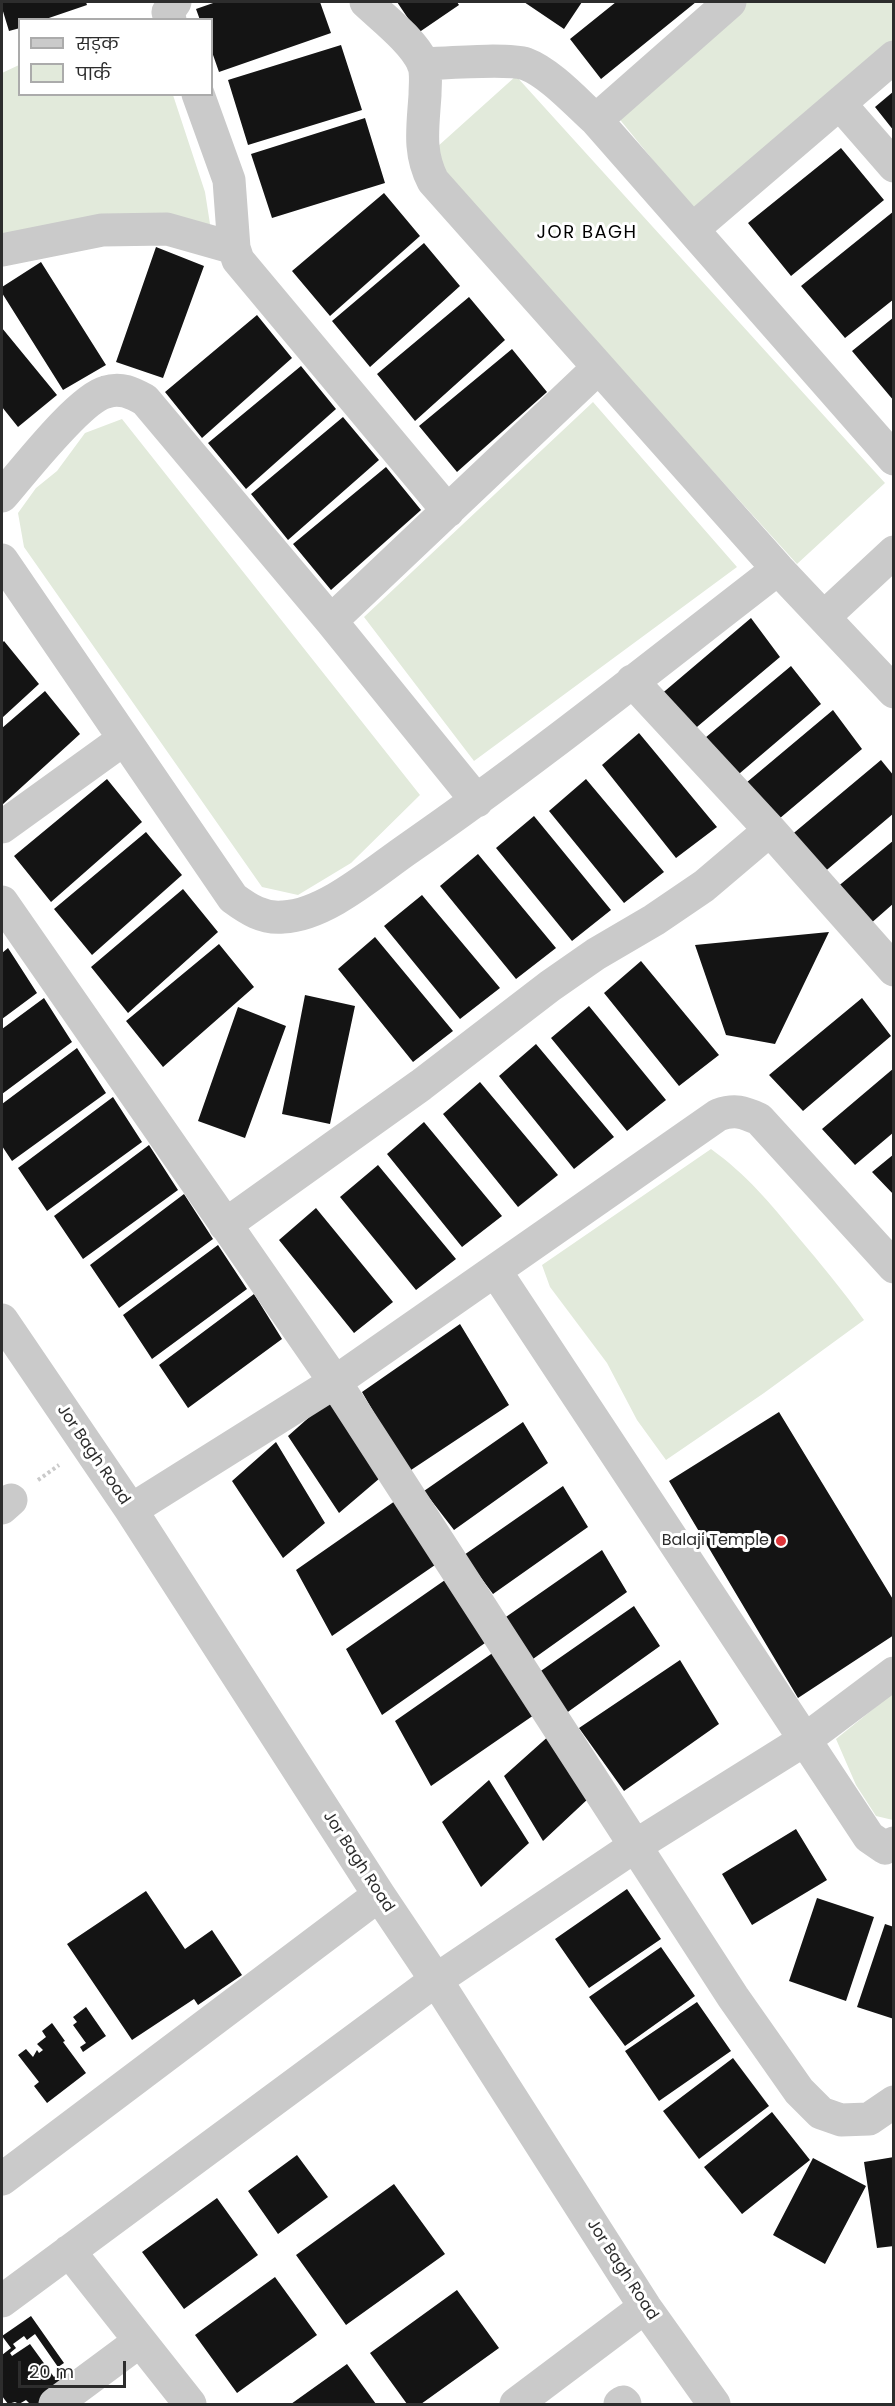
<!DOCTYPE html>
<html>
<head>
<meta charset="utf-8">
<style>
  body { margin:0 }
  #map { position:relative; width:895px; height:2406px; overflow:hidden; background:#fff; font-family:Poppins,"Noto Sans Devanagari",sans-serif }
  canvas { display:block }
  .frame { position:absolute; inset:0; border:3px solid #2d2d2d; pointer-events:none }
  .legend { position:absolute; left:18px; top:18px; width:195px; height:78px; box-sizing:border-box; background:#fff; border:2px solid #ababab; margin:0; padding:8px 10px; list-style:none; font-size:18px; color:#2d2d2d }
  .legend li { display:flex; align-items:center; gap:12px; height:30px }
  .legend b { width:30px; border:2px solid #ababab }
  .scale { position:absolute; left:18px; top:2361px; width:108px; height:27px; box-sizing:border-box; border:3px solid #2d2d2d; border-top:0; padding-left:8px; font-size:18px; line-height:21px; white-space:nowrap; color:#2d2d2d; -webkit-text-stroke:4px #fff; paint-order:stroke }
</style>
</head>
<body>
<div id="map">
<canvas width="895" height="2406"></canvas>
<div class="frame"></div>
<ul class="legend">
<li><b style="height:8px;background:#cacaca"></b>सड़क</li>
<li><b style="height:16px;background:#e2eadb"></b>पार्क</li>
</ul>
<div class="scale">20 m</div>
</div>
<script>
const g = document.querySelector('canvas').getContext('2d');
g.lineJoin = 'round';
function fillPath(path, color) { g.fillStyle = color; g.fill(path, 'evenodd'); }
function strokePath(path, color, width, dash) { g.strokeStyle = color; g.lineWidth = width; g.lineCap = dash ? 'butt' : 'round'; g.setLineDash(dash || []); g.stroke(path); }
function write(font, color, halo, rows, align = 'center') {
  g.font = font + ' Poppins,sans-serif'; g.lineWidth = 6; g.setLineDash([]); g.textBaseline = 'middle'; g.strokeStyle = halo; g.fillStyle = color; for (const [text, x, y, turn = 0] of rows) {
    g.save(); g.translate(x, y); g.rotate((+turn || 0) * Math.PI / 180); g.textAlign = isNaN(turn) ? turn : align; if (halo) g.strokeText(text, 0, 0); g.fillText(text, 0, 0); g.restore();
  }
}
fillPath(new Path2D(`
  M 744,2 L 893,2 L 893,41 L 696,213 L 617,116 Z
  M 19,65 L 20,94 L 173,95 L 205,192 L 210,224 L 2,236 L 2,73 Z
  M 516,76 L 885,483 L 797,564 L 427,156 Z
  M 593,402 L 737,567 L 474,761 L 364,617 Z
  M 122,419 L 420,795 L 351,863 L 298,895 L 262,887 L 24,547 L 18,513 L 36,488 L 57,471 L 85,433 Z
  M 711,1149 C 747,1175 770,1203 798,1237 C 821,1264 843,1291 864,1320 L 764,1393 L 666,1460 L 637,1420 L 607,1363 L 550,1287 L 542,1265 Z
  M 893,1693 L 893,1820 L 876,1816 L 856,1785 L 836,1739 Z`), '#e2eadb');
fillPath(new Path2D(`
  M 2,2 L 86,2 L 87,5 L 43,20 L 20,20 L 20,28 L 9,31 L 2,8 Z
  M 216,2 L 320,2 L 331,33 L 219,72 L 212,52 L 212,20 L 200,20 L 196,9 Z
  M 397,2 L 457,2 L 459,5 L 418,33 Z
  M 524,2 L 582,2 L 564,29 Z
  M 616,2 L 696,2 L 601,79 L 570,39 Z
  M 341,45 L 362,110 L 248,145 L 228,80 Z
  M 894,91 L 894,131 L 875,107 Z
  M 365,118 L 385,183 L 272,218 L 251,154 Z
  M 841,148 L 884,200 L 791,276 L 748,223 Z
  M 384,193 L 420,236 L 330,316 L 292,271 Z
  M 894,211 L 894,299 L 845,338 L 801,286 Z
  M 424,243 L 460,286 L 370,367 L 332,321 Z
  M 156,247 L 204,266 L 163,378 L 116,362 Z
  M 41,262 L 106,365 L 63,390 L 2,293 L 2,287 Z
  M 469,297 L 505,340 L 415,421 L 377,374 Z
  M 257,315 L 292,358 L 202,438 L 165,392 Z
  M 894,317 L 894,401 L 852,351 Z
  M 2,328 L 57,395 L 18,427 L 2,407 Z
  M 512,349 L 547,392 L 457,472 L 419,426 Z
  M 301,366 L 336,409 L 246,489 L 208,443 Z
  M 343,417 L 379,460 L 288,540 L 251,494 Z
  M 386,467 L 421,510 L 331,590 L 293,544 Z
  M 751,618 L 780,657 L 691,732 L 659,696 Z
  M 4,641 L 39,684 L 2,718 L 2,643 Z
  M 791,666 L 821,704 L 733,779 L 699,743 Z
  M 45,691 L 80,734 L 2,805 L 2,728 Z
  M 833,710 L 862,749 L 773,824 L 740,788 Z
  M 639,733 L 717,827 L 676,858 L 602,765 Z
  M 881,760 L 894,776 L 894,813 L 822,874 L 789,837 Z
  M 107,779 L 142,822 L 51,902 L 14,856 Z
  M 586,779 L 664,872 L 624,903 L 549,811 Z
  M 534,816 L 611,910 L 572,941 L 496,848 Z
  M 146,832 L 182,875 L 92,955 L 54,909 Z
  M 894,840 L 894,903 L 869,925 L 836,888 Z
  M 478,854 L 556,948 L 516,979 L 440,886 Z
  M 183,889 L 218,932 L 128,1013 L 91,967 Z
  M 422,895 L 500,988 L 460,1019 L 384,926 Z
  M 829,932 L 775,1044 L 726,1035 L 695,945 Z
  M 375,937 L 453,1031 L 413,1062 L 338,969 Z
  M 219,944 L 254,987 L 163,1067 L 126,1021 Z
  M 8,948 L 37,993 L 2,1019 L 2,953 Z
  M 641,961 L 719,1055 L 679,1086 L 604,993 Z
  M 305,995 L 355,1006 L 330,1124 L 282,1114 Z
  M 44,998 L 72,1042 L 2,1094 L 2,1029 Z
  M 862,998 L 891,1036 L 803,1111 L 769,1075 Z
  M 589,1006 L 666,1100 L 627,1131 L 551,1038 Z
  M 238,1007 L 286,1026 L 245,1138 L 198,1121 Z
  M 536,1044 L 614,1137 L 574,1169 L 499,1076 Z
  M 77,1048 L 106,1093 L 12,1161 L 2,1146 L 2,1104 Z
  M 894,1068 L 894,1132 L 855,1165 L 822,1129 Z
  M 480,1082 L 558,1175 L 518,1207 L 443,1114 Z
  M 113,1097 L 142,1142 L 47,1211 L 18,1168 Z
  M 424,1122 L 502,1216 L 462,1247 L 387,1154 Z
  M 149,1145 L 178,1190 L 83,1259 L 54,1216 Z
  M 894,1154 L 894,1195 L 872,1172 Z
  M 378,1165 L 456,1259 L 416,1290 L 340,1197 Z
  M 184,1194 L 213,1239 L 119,1308 L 90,1265 Z
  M 316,1208 L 393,1302 L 354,1333 L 279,1240 Z
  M 218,1245 L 247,1289 L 152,1359 L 123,1315 Z
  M 254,1294 L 282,1339 L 188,1408 L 159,1365 Z
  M 460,1324 L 509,1405 L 408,1472 L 362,1392 Z
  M 332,1397 L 380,1478 L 339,1513 L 288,1436 Z
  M 779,1412 L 894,1601 L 894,1635 L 798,1698 L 669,1481 Z
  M 523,1422 L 548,1463 L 454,1530 L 424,1491 Z
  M 276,1442 L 325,1523 L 283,1558 L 232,1481 Z
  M 563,1486 L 588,1527 L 493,1594 L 464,1555 Z
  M 395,1501 L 435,1565 L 332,1636 L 296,1570 Z
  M 602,1550 L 627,1592 L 533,1659 L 503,1619 Z
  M 445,1580 L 485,1643 L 382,1715 L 346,1649 Z
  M 634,1606 L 660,1646 L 565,1714 L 535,1675 Z
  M 494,1652 L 534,1715 L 431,1786 L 395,1721 Z
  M 680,1660 L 719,1724 L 624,1791 L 579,1728 Z
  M 551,1734 L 590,1797 L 543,1841 L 504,1776 Z
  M 489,1780 L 529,1843 L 481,1887 L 442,1822 Z
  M 796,1829 L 827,1880 L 752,1925 L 722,1874 Z
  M 627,1889 L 661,1939 L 589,1988 L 555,1939 Z
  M 146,1891 L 185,1949 L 212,1930 L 242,1975 L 198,2005 L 194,1999 L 132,2040 L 67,1944 Z
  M 817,1898 L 874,1917 L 846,2001 L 789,1981 Z
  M 885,1924 L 894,1927 L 894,2019 L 857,2007 Z
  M 661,1947 L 695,1996 L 625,2046 L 589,1997 Z
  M 697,2002 L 731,2051 L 659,2101 L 625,2051 Z
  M 86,2007 L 106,2036 L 83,2052 L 80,2047 L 86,2043 L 73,2025 L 77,2022 L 73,2017 Z
  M 52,2023 L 65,2041 L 63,2042 L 86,2073 L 47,2103 L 34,2086 L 39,2082 L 18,2055 L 26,2049 L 33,2057 L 37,2050 L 39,2053 L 43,2050 L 37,2044 L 46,2037 L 42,2031 Z
  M 733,2058 L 769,2106 L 699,2159 L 663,2111 Z
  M 772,2112 L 810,2160 L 742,2214 L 704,2167 Z
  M 297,2155 L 328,2197 L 278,2234 L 248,2191 Z
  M 894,2157 L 894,2246 L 877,2248 L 864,2162 Z
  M 813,2158 L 866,2186 L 825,2264 L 773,2235 Z
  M 394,2184 L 445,2254 L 346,2325 L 296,2255 Z
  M 217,2198 L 258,2255 L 184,2309 L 142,2252 Z
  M 275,2277 L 317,2335 L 237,2393 L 195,2335 Z
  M 457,2290 L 499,2348 L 421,2404 L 407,2404 L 370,2353 Z
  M 31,2316 L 64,2363 L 58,2367 L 35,2334 L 27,2340 L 24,2336 L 13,2344 L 16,2348 L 10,2353 L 12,2356 L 30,2344 L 54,2377 L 63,2370 L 67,2375 L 46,2404 L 30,2404 L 26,2400 L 19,2404 L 15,2402 L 8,2404 L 2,2396 L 2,2355 L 11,2348 L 2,2336 Z
  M 347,2364 L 376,2404 L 291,2404 Z`), '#141414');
strokePath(new Path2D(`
  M 38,1480 L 59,1465`), '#cacaca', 4, [3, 3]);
strokePath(new Path2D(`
  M 366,2 C 383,18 413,41 423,63 C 427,72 425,85 425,95 C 423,127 418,152 433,181 L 778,569 L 894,692
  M 170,20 L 168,12 L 175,2
  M 423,64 C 446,63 508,58 526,64 C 550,73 577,103 596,120 L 894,459
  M 198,94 L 229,180 L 234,248 L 238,260 L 448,511
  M 840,104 L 894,166
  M 596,120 L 730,2
  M 693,229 L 894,57
  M 2,250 L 102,230 L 167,229 L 234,248
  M 2,496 C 23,472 79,399 106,392 C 121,387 132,393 145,400 L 331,621 L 477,801
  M 2,560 L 233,898 C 248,909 263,919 283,917 C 326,915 374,872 409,848 C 536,760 656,663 778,569
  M 824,617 L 894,552
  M 331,621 L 598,368
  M 632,681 L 770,830 L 894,970
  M 2,827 L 124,739
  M 2,902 L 335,1382 L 733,1997 L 799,2091 L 821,2113 L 841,2120 L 869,2119 L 894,2102
  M 225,1225 L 421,1085 L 550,986 L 596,954 L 654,920 L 704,886 L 770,830
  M 496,1272 L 869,1837 L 885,1848 L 894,1843
  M 2,1320 L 131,1510 L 379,1895 L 436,1980 L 645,2307 L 714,2404
  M 2,1508 L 11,1500
  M 131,1510 L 335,1382 L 718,1115 C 735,1109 743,1112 759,1119 L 894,1267
  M 2,2179 L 379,1895
  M 69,2251 L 190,2404
  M 2,2301 L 436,1980 L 635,1846 L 806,1739 L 894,1673
  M 55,2404 L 140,2341
  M 516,2404 L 645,2307
  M 620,2404 L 623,2402 L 625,2404`), '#cacaca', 33);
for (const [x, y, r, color] of [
  [781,1541,6,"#de3539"]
]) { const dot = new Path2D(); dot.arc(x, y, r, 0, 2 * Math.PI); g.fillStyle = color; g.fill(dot); strokePath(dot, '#fff', 2); }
write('16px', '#2d2d2d', '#fff', [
  ["Jor Bagh Road",93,1455,56],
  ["Jor Bagh Road",358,1862,57],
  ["Jor Bagh Road",622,2270,57]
]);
write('16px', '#2d2d2d', '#fff', [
  ["Balaji Temple",769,1541]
], 'right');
g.letterSpacing = '1.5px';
write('18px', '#000', '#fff', [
  ["JOR BAGH",587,233]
]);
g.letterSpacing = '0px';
</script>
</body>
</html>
